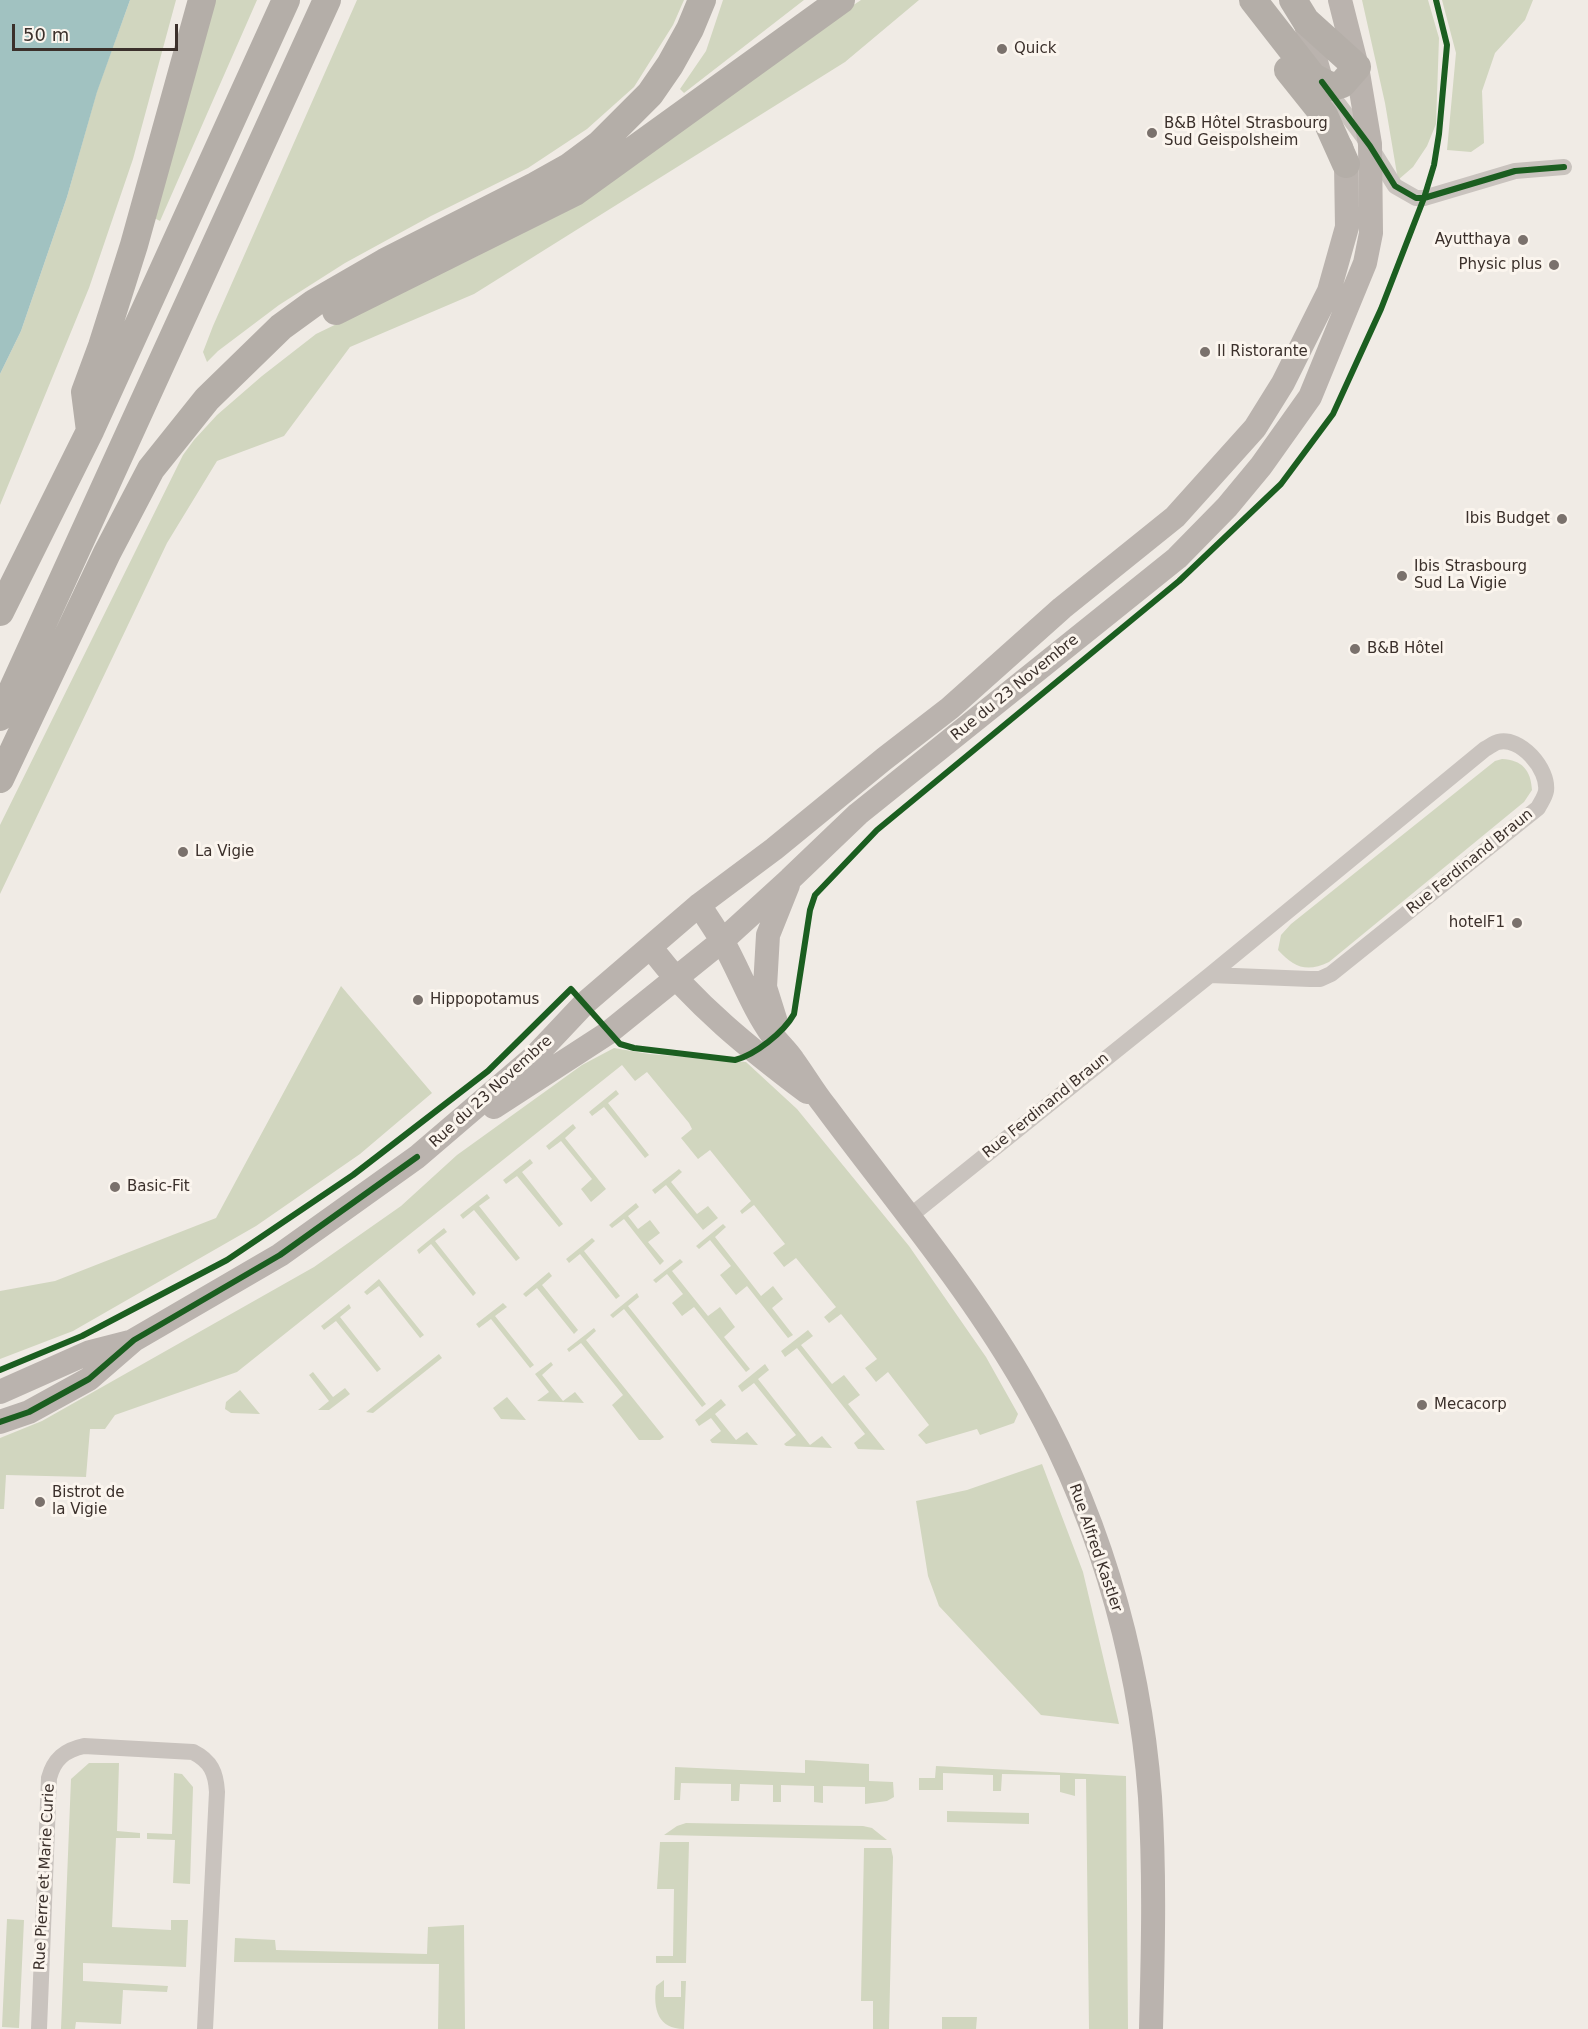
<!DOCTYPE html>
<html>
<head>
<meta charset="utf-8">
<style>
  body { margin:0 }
  #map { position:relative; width:1588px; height:2029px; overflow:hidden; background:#f0ebe5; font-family:"DejaVu Sans",sans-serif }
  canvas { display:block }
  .scale { position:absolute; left:12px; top:24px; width:166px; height:27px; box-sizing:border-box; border:3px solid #3b302b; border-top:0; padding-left:8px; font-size:18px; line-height:21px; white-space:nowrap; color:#3b302b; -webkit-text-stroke:4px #fbf5ee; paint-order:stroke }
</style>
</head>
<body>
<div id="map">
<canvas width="1588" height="2029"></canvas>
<div class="scale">50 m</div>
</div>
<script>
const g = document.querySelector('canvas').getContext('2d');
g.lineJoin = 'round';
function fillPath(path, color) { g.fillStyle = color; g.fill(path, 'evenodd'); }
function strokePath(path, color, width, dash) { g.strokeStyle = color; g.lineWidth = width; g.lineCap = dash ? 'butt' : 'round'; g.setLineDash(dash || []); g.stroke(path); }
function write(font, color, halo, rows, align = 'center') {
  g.font = font + ' "DejaVu Sans",sans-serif'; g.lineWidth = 6; g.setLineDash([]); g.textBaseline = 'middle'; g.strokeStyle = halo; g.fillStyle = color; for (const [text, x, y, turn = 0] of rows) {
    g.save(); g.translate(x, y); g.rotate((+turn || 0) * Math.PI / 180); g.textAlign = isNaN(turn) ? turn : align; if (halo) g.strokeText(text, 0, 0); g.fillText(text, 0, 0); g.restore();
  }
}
fillPath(new Path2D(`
  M 130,0 L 176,0 L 133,159 L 89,288 L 0,505 L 0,374 L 21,331 L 67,197 L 97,91 Z
  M 213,0 L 257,0 L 160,221 L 154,218 Z
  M 357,0 L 684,0 L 673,25 L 634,87 L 587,129 L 528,168 L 431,216 L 345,263 L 279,305 L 218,351 L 207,362 L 203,352 L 213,326 Z
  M 723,0 L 804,0 L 684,93 L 680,89 L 706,51 Z
  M 861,0 L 919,0 L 845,62 L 474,294 L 350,347 L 284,436 L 217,461 L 167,543 L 0,894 L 0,825 L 183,455 L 194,440 L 217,415 L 262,376 L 316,334 L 479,255 Z
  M 1362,0 L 1428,0 L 1439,38 L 1436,124 L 1427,146 L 1413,167 L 1398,180 L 1385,103 Z
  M 1442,0 L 1533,0 L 1525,20 L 1495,53 L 1482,91 L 1484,143 L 1471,152 L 1447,150 L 1456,53 Z
  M 1502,759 C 1522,760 1531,770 1532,790 L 1524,802 L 1329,962 C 1306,973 1294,967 1278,950 L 1281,935 L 1291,924 L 1495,761 Z
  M 341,986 L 432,1093 L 360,1154 L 256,1226 L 73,1331 L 0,1359 L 0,1291 L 55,1281 L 216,1218 Z
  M 614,1048 L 649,1054 L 746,1062 L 797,1109 L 909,1246 L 986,1357 L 1018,1414 L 1014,1423 L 980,1435 L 977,1429 L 926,1444 L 918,1435 L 929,1425 L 888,1372 L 876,1382 L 865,1368 L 877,1359 L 841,1314 L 829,1323 L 824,1317 L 836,1307 L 796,1258 L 784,1267 L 773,1253 L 785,1244 L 754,1205 L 742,1214 L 740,1211 L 751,1201 L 710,1150 L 698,1159 L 681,1138 L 692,1129 L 689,1123 L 647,1072 L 635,1081 L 622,1065 L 237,1372 L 115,1415 L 105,1429 L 90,1429 L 86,1477 L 6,1475 L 4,1509 L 0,1509 L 0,1438 L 42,1421 L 314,1267 L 401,1206 L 457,1155 L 582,1065 Z
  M 616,1090 L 619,1094 L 608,1103 L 649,1155 L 645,1158 L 604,1107 L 592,1116 L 589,1112 Z
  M 573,1124 L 576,1128 L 565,1138 L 606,1189 L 591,1202 L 581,1189 L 592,1179 L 561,1141 L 549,1150 L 546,1146 Z
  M 530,1159 L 533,1163 L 522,1172 L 563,1224 L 559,1227 L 517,1176 L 506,1184 L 503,1180 Z
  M 679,1169 L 682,1172 L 671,1182 L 697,1214 L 708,1206 L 718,1218 L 703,1230 L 666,1185 L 655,1194 L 652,1190 Z
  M 487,1194 L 490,1198 L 479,1206 L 520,1258 L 516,1261 L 474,1210 L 463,1219 L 460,1215 Z
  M 636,1203 L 639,1207 L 628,1216 L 638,1229 L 650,1220 L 660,1233 L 648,1242 L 664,1261 L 660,1265 L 624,1219 L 612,1228 L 609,1225 Z
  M 723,1224 L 726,1227 L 715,1237 L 761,1296 L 773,1286 L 783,1299 L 772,1308 L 793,1335 L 788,1338 L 747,1286 L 736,1295 L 720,1275 L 731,1266 L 710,1240 L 699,1249 L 696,1246 Z
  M 444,1228 L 447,1232 L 435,1241 L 476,1293 L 473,1296 L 431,1244 L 419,1254 L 417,1250 Z
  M 592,1238 L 595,1241 L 584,1251 L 620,1296 L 616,1299 L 580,1254 L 569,1263 L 566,1259 Z
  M 680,1259 L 683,1262 L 672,1271 L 708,1316 L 720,1307 L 735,1327 L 724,1337 L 750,1369 L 746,1372 L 694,1307 L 682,1316 L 672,1303 L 683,1294 L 667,1274 L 656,1283 L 653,1280 Z
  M 549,1272 L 552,1276 L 542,1285 L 578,1330 L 574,1334 L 537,1288 L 526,1297 L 523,1294 Z
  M 379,1279 L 424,1335 L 420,1338 L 379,1286 L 367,1295 L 364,1292 Z
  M 637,1293 L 639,1297 L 628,1306 L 706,1404 L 702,1407 L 624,1309 L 613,1318 L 610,1315 Z
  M 503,1303 L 507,1307 L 495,1316 L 534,1365 L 530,1368 L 491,1319 L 479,1328 L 476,1324 Z
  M 349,1304 L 351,1308 L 340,1317 L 381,1369 L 377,1372 L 336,1321 L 324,1330 L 321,1326 Z
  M 594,1328 L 596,1331 L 586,1340 L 664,1437 L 660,1440 L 639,1440 L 612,1405 L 623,1395 L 581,1343 L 569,1352 L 567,1349 Z
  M 808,1330 L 813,1336 L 801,1345 L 832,1384 L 844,1375 L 860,1395 L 848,1404 L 885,1450 L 858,1449 L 854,1443 L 865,1434 L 797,1348 L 785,1357 L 781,1351 Z
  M 439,1354 L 442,1358 L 373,1413 L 366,1412 Z
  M 551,1362 L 553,1365 L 542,1375 L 563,1401 L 575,1392 L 584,1403 L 537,1401 L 549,1392 L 535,1374 Z
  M 765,1364 L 769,1370 L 758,1379 L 810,1445 L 822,1436 L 832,1448 L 786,1446 L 784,1444 L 796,1435 L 754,1383 L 742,1392 L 738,1386 Z
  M 313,1372 L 333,1397 L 345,1388 L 350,1394 L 329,1410 L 318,1410 L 329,1401 L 309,1375 Z
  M 240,1390 L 260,1414 L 231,1413 L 225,1409 L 226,1402 Z
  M 507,1397 L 526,1420 L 501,1419 L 493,1408 Z
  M 721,1399 L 726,1405 L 715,1414 L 736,1440 L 747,1432 L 758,1445 L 712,1443 L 710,1440 L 721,1431 L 711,1418 L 699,1426 L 695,1420 Z
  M 1042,1464 L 1083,1572 L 1119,1724 L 1041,1715 L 939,1606 L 928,1576 L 916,1501 L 967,1490 Z
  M 805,1760 L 869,1764 L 869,1781 L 893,1782 L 894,1797 L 887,1801 L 865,1804 L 865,1787 L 823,1786 L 823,1803 L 814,1802 L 814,1786 L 781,1785 L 781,1802 L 773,1802 L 773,1785 L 740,1784 L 739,1801 L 731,1801 L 731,1784 L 681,1783 L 680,1800 L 674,1800 L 675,1767 L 805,1773 Z
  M 89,1763 L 119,1763 L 117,1831 L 140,1833 L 140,1838 L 116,1838 L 112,1927 L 171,1930 L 171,1920 L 188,1920 L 186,1967 L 83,1963 L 83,1981 L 168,1986 L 167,1992 L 123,1990 L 121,2024 L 76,2022 L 75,2029 L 61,2029 L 71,1779 Z
  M 936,1766 L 1126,1776 L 1128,2029 L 1089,2029 L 1086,1779 L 1075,1779 L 1075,1796 L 1060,1792 L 1060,1775 L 1002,1774 L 1001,1791 L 993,1791 L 993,1775 L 943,1773 L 943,1790 L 919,1790 L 919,1778 L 935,1778 Z
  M 174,1773 L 182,1774 L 193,1787 L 190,1884 L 173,1883 L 175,1840 L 147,1839 L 147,1833 L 172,1834 Z
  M 947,1811 L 1029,1813 L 1029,1824 L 947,1822 Z
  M 686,1823 L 863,1826 L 872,1828 L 887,1840 L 664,1835 L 677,1826 Z
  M 660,1842 L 689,1842 L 686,1963 L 656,1963 L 656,1956 L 673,1956 L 674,1889 L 657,1889 Z
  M 864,1848 L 891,1848 L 893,1857 L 889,2029 L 873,2029 L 873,2001 L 861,2001 Z
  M 7,1919 L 24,1920 L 19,2028 L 2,2027 Z
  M 464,1925 L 465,2029 L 438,2029 L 439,1964 L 234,1962 L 235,1938 L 275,1940 L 276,1950 L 427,1954 L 428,1927 Z
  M 664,1980 L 664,1997 L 681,1997 L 681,1981 L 686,1981 L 684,2029 C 658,2029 653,2009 656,1986 Z
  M 942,2017 L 977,2017 L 976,2029 L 942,2029 Z`), '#d1d6bf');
fillPath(new Path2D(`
  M 0,0 L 130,0 L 97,92 L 67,197 L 21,331 L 0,374 Z`), '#a1c2c1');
strokePath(new Path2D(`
  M 1322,82 L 1370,146 L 1395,186 L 1416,198 L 1424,198 L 1515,171 L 1564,167
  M 910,1216 L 1210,975 L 1485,749 C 1489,747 1494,743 1498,742 C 1520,736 1549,769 1546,791 C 1545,797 1541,802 1538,808 L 1331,974 L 1320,979 L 1310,979 L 1210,975
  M 39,2029 L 49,1778 C 54,1759 65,1750 84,1746 L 193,1752 C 211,1761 216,1773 217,1792 L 205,2029`), '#c9c3be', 16);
strokePath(new Path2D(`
  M 1303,14 L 1323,87
  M 699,905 C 707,917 715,929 723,942 C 740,972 752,1007 773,1036 C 779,1044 787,1051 793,1060 C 804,1075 813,1091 825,1106 C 891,1195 963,1280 1019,1375 C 1095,1502 1139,1650 1150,1797 C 1155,1874 1153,1952 1151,2029
  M 651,948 C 695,1005 750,1049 807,1092
  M 776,1022 L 765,987 L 768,935 L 788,885
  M 494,1107 L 608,1033 L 722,941 L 790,879 L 858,814 L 1177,558 L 1227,507 L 1261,466 L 1310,397 L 1365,263 L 1371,233 L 1370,144 L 1357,67 L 1340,0
  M 0,1392 L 90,1352 L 129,1342
  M 0,1422 L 29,1412 L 89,1379 L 134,1340 L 280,1255 L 417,1157 L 535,1056 L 585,1003 L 699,905 L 774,849 L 884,759 L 950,708 L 1062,608 L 1175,517 L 1255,428 L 1283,383 L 1329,291 L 1347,227 L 1346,164 L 1341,147`), '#bab3ae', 24);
strokePath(new Path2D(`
  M 1253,0 L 1313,77 L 1332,87 L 1342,84 L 1357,67 L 1306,21 L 1293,0
  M 1288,70 L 1324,115 L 1346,164
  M 336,311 L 575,192 L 841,0
  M 90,431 L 85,392 L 102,346 L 134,245 L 202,0
  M 0,612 L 90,431 L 286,0
  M 0,717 L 327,0
  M 0,779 L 107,553 L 151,469 L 207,399 L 281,327 L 314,303 L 385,262 L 535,186 L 569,167 L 600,144 L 650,94 L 670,65 L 690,29 L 702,0`), '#b4aea8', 28);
strokePath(new Path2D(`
  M 1322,82 L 1370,146 L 1395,186 L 1416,198 L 1424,198 L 1515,171 L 1564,167
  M 0,1370 L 82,1336 L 227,1260 L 353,1175 L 488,1071 L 571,989 L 620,1044 L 634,1048 L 735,1060 C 755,1055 784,1032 794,1014 L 810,910 L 815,895 L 877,830 L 1179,581 L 1281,484 L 1333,414 L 1381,309 L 1424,198 L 1434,165 L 1439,134 L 1447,45 L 1436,0
  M 0,1422 L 29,1412 L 89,1379 L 134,1340 L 280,1255 L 417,1157`), '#1b5e20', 6);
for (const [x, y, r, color] of [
  [1002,49,6,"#7a716c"],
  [1152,133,6,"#7a716c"],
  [1523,240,6,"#7a716c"],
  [1554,265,6,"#7a716c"],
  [1205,352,6,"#7a716c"],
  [1562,519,6,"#7a716c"],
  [1402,576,6,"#7a716c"],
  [1355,649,6,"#7a716c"],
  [183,852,6,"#7a716c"],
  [1517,923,6,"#7a716c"],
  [418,1000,6,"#7a716c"],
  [115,1187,6,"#7a716c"],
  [1422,1405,6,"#7a716c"],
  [40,1502,6,"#7a716c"]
]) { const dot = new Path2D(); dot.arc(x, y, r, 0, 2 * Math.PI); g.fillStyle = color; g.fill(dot); strokePath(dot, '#fbf5ee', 2); }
write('15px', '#3b302b', '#fbf5ee', [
  ["Quick",1014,49],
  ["B&B Hôtel Strasbourg",1164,124],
  ["Sud Geispolsheim",1164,141],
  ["Ayutthaya",1511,240,"right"],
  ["Physic plus",1542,265,"right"],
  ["Il Ristorante",1217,352],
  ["Ibis Budget",1550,519,"right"],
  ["Ibis Strasbourg",1414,567],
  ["Sud La Vigie",1414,584],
  ["B&B Hôtel",1367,649],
  ["La Vigie",195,852],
  ["hotelF1",1505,923,"right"],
  ["Hippopotamus",430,1000],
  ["Basic-Fit",127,1187],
  ["Mecacorp",1434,1405],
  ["Bistrot de",52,1493],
  ["la Vigie",52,1510]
], 'left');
write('15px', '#3b302b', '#fbf5ee', [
  ["Rue du 23 Novembre",1015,688,-39],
  ["Rue Ferdinand Braun",1470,862,-39],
  ["Rue du 23 Novembre",491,1092,-42],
  ["Rue Ferdinand Braun",1046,1106,-39],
  ["Rue Alfred Kastler",1095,1548,71],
  ["Rue Pierre et Marie Curie",45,1877,-87]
]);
</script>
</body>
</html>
